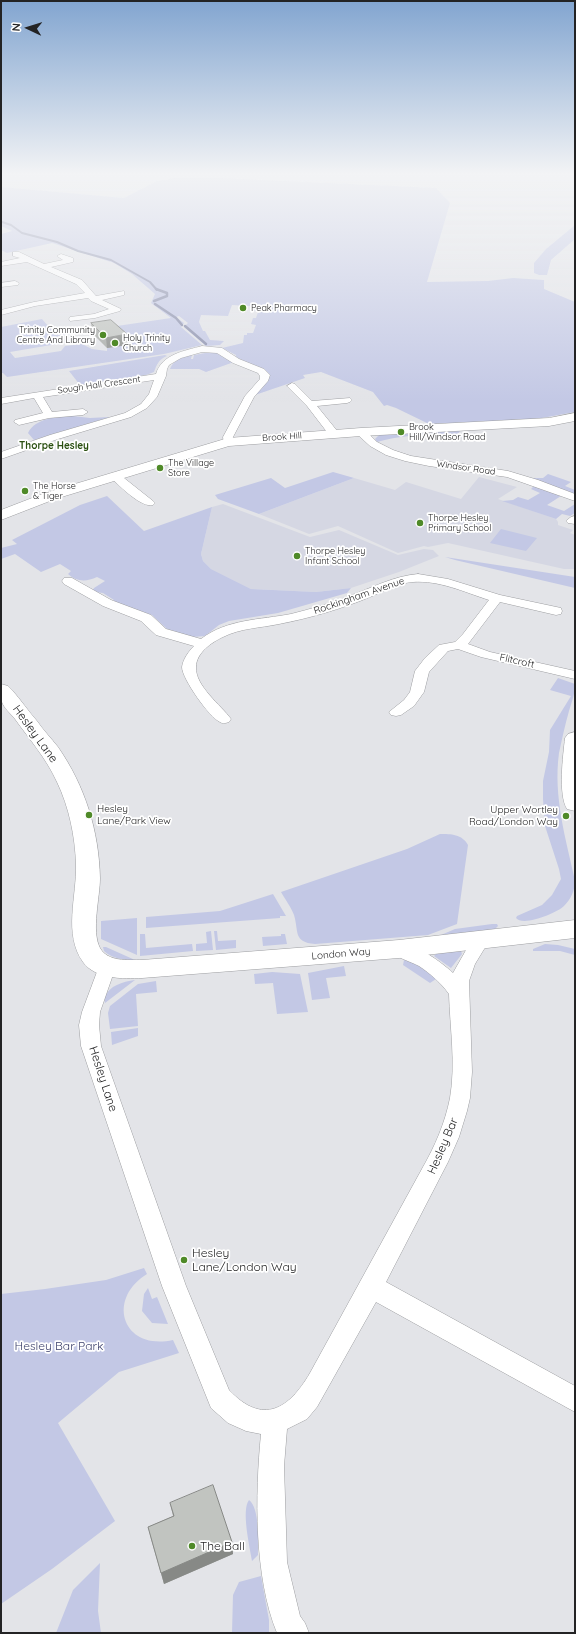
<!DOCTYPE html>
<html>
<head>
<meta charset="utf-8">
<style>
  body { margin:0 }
  #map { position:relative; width:576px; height:1634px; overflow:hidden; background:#e3e4e8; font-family:Quicksand,sans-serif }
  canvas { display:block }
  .frame { position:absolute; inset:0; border:2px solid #232324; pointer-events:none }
  .north { position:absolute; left:8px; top:8px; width:40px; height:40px; -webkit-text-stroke:3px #fff; paint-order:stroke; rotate:274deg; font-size:11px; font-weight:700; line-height:16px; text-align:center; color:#232324 }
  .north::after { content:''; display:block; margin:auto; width:14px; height:18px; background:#232324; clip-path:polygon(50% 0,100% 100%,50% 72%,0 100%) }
</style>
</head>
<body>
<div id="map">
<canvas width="576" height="1634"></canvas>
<div class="frame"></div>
<div class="north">N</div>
</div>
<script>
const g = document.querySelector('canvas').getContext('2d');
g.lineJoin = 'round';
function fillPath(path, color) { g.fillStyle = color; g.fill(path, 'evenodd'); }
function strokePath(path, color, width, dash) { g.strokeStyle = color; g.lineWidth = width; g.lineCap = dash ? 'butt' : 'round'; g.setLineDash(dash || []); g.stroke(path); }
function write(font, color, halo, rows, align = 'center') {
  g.font = font + ' Quicksand,sans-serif'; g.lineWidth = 3.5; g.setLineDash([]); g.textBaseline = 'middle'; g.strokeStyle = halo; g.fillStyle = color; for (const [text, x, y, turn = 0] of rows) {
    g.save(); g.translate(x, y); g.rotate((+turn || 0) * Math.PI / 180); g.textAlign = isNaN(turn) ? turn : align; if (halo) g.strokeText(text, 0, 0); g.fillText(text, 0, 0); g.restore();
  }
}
fillPath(new Path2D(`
  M 479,477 L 517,487 L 498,499 L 556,519 L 558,522 L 558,525 L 573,530 L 570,533 L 575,535 L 575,569 L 564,569 L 448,543 L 428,547 L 424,546 L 398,553 L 338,526 L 309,534 L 259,514 L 354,478 L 395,490 L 406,482 L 461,499 Z
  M 223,504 L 310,537 L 339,530 L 398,555 L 424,549 L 433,550 L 439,556 L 399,572 L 351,588 L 316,592 L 251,589 L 211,569 L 203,561 L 201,554 L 212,507 Z`), '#d5d7e3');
fillPath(new Path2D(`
  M 176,178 L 221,178 L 436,188 L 450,203 L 427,282 L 488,281 L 513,278 L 544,280 L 544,289 L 575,302 L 575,412 L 536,419 L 429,424 L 396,408 L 387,405 L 384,406 L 373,392 L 321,372 L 303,375 L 305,378 L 255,395 L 267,378 L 236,357 L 236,355 L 222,348 L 243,343 L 244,335 L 247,335 L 247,333 L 253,333 L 256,325 L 251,324 L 253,318 L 256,318 L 258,312 L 251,309 L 252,307 L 250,306 L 232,305 L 228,316 L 201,315 L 199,322 L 203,331 L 205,331 L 210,340 L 224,341 L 220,345 L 206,346 L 184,327 L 188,323 L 179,316 L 176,317 L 184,323 L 181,327 L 202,345 L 164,354 L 7,377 L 3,373 L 1,373 L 1,327 L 42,319 L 56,335 L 171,318 L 151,303 L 155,294 L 132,274 L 114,263 L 52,243 L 7,253 L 1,250 L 1,234 L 12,231 L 1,226 L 1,187 L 124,198 L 157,181 ZM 112,330 L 130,344 L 107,348 L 107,351 L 92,349 L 82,344 L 65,346 L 61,351 L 15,358 L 10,352 L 63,343 L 57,336 L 84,332 L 86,334 Z
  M 575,225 L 575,239 L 551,260 L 547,275 L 539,275 L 534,273 L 534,263 L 546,249 Z
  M 211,352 L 215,352 L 234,362 L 206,372 L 199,369 L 170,369 C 174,359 182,357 192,355 L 191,359 L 193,359 L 194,355 Z
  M 165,355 L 167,356 C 159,359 157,364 154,372 L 146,375 L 80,385 L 69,371 Z
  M 73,416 L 90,418 L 110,417 L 34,440 L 28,433 C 35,418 59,416 73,416 Z
  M 460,431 L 457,435 C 431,435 403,434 377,442 L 375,439 L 379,435 Z
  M 333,472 L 354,478 L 259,514 L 218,499 L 215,495 L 271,478 L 285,488 Z
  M 548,474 L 571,482 L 565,486 L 575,490 L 575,494 L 532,478 L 543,478 Z
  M 534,486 L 561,496 L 547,505 L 564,511 L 575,504 L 575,513 L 570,516 L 562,514 L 556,519 L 502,501 L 513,500 L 518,497 L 528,500 L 540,493 L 531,489 Z
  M 107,496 L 144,531 L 212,507 L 201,554 L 203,561 L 211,569 L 251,589 L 316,592 L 351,588 L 347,593 L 278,613 L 229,621 L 219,625 L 205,636 L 192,637 L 167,629 L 152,615 L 114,603 L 114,600 L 103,593 L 95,592 L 93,590 L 94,588 L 105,581 L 97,577 C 86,582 77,582 68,574 L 71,571 L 60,564 L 41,572 L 15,554 L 1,559 L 1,548 L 17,544 L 12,540 L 80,505 Z
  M 501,529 L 537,538 L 526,551 L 490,543 Z
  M 445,557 L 575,577 L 575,588 L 455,560 Z
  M 558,678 L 575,684 C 575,694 572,701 569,711 C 565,725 562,739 559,753 C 553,797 566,839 575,881 C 575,890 571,899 564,906 C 557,913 523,927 516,918 L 517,916 L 542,905 L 552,895 L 561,879 L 559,869 L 545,826 L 543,799 L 543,781 L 549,752 L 550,730 L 571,696 L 550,690 Z
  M 440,834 C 451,834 462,834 468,845 L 457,924 L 428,935 L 315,944 C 293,942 299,932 294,915 C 291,907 285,899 281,892 L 407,849 Z
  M 273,894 L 286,916 L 280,916 L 280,918 L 146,928 L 146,917 L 220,911 Z
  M 137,918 L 137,955 L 101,939 L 101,921 Z
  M 492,924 L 497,924 L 498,926 L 494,930 L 441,935 L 455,929 Z
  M 211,931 L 213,950 L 196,951 L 196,944 L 207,943 L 206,932 Z
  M 214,931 L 217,931 L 218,941 L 236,940 L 236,948 L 216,950 Z
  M 140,934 L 145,934 L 146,948 L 192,944 L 193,951 L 140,956 Z
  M 281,934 L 285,934 L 287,944 L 263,946 L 262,937 L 281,936 Z
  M 545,944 L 558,945 L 575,949 L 575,955 L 560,951 L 533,951 L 533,949 Z
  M 103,947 L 106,947 L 135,960 C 123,960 113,959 104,951 Z
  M 461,951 L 462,954 L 451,968 L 434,956 L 437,953 Z
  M 404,960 L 419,964 L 436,979 L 430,983 L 403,965 Z
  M 344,966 L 346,976 L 326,978 L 330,998 L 312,1000 L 308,973 Z
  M 272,972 L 300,974 L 308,1012 L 277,1014 L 273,983 L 255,984 L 254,974 Z
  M 135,980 L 105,1003 L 104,998 C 110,985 122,982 135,980 Z
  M 156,981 L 157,992 L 136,994 L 138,1026 L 110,1029 L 108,1013 L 110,1006 L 138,984 Z
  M 138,1028 L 138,1036 L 112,1045 L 111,1032 Z
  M 144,1268 L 147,1274 C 106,1299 122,1351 173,1340 L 179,1353 L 119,1372 L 58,1423 L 115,1521 L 52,1569 L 1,1604 L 1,1294 L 45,1289 L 106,1280 Z
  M 148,1288 L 152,1299 L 157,1297 L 168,1324 L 152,1323 L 142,1311 L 144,1294 Z
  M 249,1500 C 260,1508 258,1542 258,1555 L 252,1561 C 250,1548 241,1510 249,1500 Z
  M 100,1563 L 98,1611 L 101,1633 L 56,1633 L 73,1590 Z
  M 261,1576 L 269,1620 L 269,1633 L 232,1633 L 233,1595 L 239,1582 Z`), '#c3c8e5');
strokePath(new Path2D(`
  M 2,222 L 11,225 L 22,233 L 57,242 L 78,251 L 111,260 L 150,282 L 157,290`), '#8a8fac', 2);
strokePath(new Path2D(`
  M 154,301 L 167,296 L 167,293 L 156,289
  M 155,304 L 176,318 L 182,325
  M 185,326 L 206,344`), '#8a8fac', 2.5);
const street = new Path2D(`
  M 13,252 L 19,252 L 44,264 L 63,260 L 57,256 L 61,254 L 73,258 L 73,262 L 51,267 L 82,280 L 96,296 L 124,291 L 124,295 L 102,300 L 121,309 L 120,311 L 95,318 L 70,321 L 69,319 L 70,317 L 94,314 L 109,309 L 91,301 L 88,298 L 35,306 L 1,315 L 1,310 L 34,302 L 85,293 L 76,284 L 27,262 L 1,266 L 1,262 L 20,258 L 13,256 Z
  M 15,281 L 19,283 L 18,285 L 1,287 L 1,283 Z
  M 202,346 L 222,348 L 239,359 L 264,369 L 270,375 L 268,381 L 254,397 L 233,437 L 232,444 L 224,444 L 223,437 L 245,396 L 260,379 L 260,376 L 258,373 L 233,363 L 217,353 L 202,352 L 181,358 L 169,365 L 167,369 L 166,376 L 157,397 L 147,408 L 131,417 L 58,439 L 1,459 L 1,452 L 50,435 L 125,413 L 141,404 L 149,394 L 154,380 L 43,397 L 52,412 L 83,409 L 88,412 L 83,415 L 49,418 L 19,425 L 14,422 L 15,420 L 43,413 L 34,398 L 1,404 L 1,398 L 156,374 C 162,354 184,351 202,346 Z
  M 292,383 L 295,384 L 312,401 L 350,398 L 352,400 L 350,402 L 347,403 L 317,406 L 338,432 L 339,434 L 338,436 L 330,436 L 307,406 L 287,386 Z
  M 361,429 L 365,430 L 377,442 L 393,450 L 411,456 L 508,471 L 538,480 L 575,494 L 575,501 L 507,477 L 429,466 L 405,461 L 386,455 L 370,446 L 357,434 L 356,432 Z
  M 115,473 L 119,474 L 153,501 L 155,503 L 153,505 C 141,508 120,486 111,478 L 110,476 L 111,474 Z
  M 575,516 L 575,524 L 568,523 L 566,521 L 571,517 Z
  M 418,574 L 448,579 L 500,595 L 561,608 L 562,611 L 561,614 L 556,615 L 500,602 L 468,644 L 490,652 L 575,671 L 575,679 L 481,657 L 458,649 L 448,651 L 429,672 L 424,692 L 414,706 L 401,715 L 396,716 L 391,715 L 389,712 L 404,700 L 410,692 L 415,671 L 425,658 L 439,645 L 455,642 L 463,634 L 489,600 C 464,592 439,580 413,582 C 397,583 384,591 370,597 C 341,609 310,618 279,624 C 260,628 241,628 223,637 C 212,642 196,653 196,667 C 195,686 221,705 231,719 L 229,722 C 226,723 223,724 220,722 C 210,718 182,679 182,667 C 183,659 189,651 194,646 L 156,635 L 141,621 L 103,606 L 64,584 L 62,581 L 64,578 L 72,578 L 111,600 L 151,615 L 166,629 L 201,639 C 227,619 260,620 291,614 C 311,609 332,603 352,595 C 374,587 394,576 418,574 Z
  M 480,934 L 486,936 L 489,941 L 475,964 L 469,981 L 472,1072 L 470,1098 L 467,1111 L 459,1137 L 448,1162 L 386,1282 L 575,1386 L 575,1412 L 376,1302 L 317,1407 L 307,1419 L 287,1429 L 284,1466 L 287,1562 L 300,1616 L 305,1623 L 309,1633 L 277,1633 C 254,1577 255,1494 261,1434 L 246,1431 L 228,1423 L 211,1408 L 162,1286 L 81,1046 L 79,1025 L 82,1012 L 101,961 L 107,959 L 113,961 L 116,966 L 100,1012 L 99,1025 L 101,1046 L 186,1286 L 229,1390 C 263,1426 289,1409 310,1373 L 423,1167 C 435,1146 445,1123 450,1098 C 456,1064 450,1028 449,994 C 441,983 431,974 419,966 C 410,961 395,958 390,949 L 393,944 C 410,939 440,961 453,973 L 474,936 Z`);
const secondary = new Path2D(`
  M 575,413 L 575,421 L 549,426 L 361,436 L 229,446 L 55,499 L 1,520 L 1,510 L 45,493 L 228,438 L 361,428 L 549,418 Z
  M 1,684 L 8,686 L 12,690 C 21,700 28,711 37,721 C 43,730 51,738 58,747 C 85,786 99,831 100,878 C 100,897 91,931 100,948 C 108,962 128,960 142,960 L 399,940 L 575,920 L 575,938 L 399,958 L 142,978 C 123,979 95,979 83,962 C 63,934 77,896 76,864 C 75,836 69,807 57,782 C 46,758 30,740 15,719 C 11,714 4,708 2,702 C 0,698 1,689 1,684 Z`);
const primary = new Path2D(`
  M 575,732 L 575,811 L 567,809 C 558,794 563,756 565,738 L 568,734 Z`);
strokePath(street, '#9d9ea1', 1);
strokePath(secondary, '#9d9ea1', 1);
strokePath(primary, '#9d9ea1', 1);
fillPath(street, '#fff');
fillPath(secondary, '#fff');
fillPath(primary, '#fff');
fillPath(new Path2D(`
  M 91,323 L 128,345 L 107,348 L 92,333 Z
  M 170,1503 L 232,1542 L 233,1554 L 164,1584 L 151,1539 L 148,1527 L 173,1516 Z`), '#a6a9a5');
fillPath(new Path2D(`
  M 127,334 L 128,345 L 107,348 L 106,338 Z
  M 232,1542 L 233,1554 L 164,1584 L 161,1573 Z`), '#878986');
const building = new Path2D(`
  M 111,320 L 127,334 L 106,338 L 91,323 Z
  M 213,1485 L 232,1542 L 161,1573 L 148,1527 L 174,1516 L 170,1503 Z`);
fillPath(building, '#c1c4c0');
strokePath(building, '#878986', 1);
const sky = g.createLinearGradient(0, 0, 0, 402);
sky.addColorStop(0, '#82a5d0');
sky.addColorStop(0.43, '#f2f3f5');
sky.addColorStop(1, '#f2f3f500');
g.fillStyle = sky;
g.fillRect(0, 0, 576, 402);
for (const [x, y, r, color] of [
  [243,308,4,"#4f8a28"],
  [103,335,4,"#4f8a28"],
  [115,343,4,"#4f8a28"],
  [401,432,4,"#4f8a28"],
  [160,468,4,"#4f8a28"],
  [25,491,4,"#4f8a28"],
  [420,523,4,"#4f8a28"],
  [297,556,4,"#4f8a28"],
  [89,815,4,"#4f8a28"],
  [566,816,4,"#4f8a28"],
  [184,1260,4,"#4f8a28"],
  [192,1546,4,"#4f8a28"]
]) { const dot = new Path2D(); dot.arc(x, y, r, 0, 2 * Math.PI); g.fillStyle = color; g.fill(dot); strokePath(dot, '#fff', 1.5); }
write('9px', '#232324', '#fff', [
  ["Peak Pharmacy",251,308],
  ["Trinity Community",95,330,"right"],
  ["Centre And Library",95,340,"right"],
  ["Holy Trinity",123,338],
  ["Church",123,348],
  ["Brook",409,427],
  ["Hill/Windsor Road",409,437],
  ["The Village",168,463],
  ["Store",168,473],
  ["The Horse",33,486],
  ["& Tiger",33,496],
  ["Thorpe Hesley",428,518],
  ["Primary School",428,528],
  ["Thorpe Hesley",305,551],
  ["Infant School",305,561]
], 'left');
write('9px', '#232324', '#fff', [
  ["Sough Hall Crescent",99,385,-8],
  ["Brook Hill",282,437,-4],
  ["Windsor Road",466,468,8]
]);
write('bold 10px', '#2b5012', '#fff', [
  ["Thorpe Hesley",54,446]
]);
write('10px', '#232324', '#fff', [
  ["Rockingham Avenue",359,596,-19],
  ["Flitcroft",517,661,12],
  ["London Way",341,954,-5]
]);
write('10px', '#232324', '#fff', [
  ["Hesley",97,809],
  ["Lane/Park View",97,821],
  ["Upper Wortley",558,810,"right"],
  ["Road/London Way",558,822,"right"]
], 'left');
write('12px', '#232324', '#fff', [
  ["Hesley Lane",35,734,54],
  ["Hesley Lane",103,1079,72],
  ["Hesley Bar",443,1146,-67]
]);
write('12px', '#232324', '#fff', [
  ["Hesley",192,1253],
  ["Lane/London Way",192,1267],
  ["The Ball",200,1546]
], 'left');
write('12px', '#3c406b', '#fff', [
  ["Hesley Bar Park",59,1346]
]);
</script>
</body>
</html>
